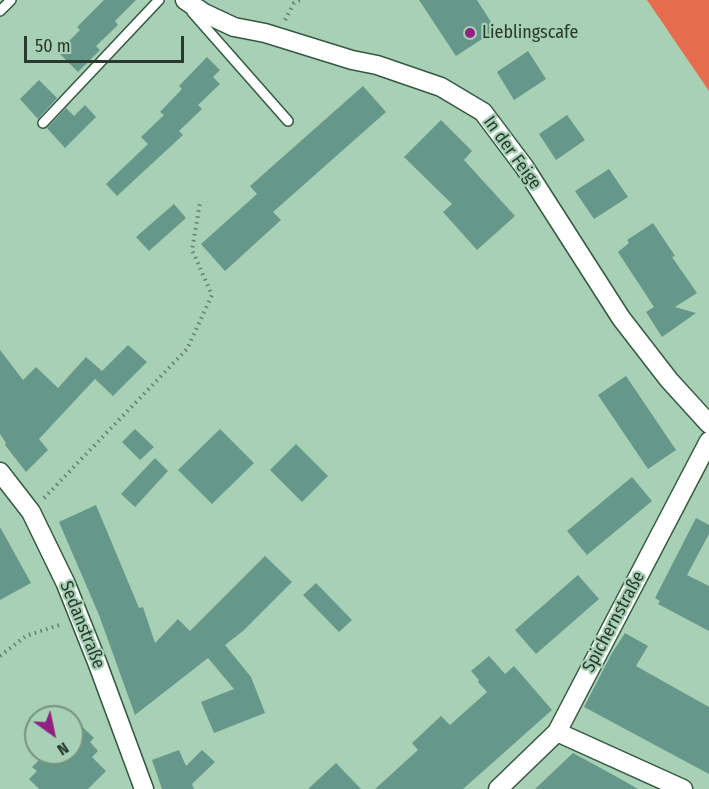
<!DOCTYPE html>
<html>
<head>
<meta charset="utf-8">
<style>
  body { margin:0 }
  #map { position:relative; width:709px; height:789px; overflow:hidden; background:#a7d0b4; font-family:"Fira Sans Condensed",sans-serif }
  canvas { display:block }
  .north { position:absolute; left:24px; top:705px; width:60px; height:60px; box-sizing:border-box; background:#a7d0b4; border:2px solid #75947e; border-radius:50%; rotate:147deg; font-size:16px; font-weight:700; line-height:24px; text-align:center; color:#29392e }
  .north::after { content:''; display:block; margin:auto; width:21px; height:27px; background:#922182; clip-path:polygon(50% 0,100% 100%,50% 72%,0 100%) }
  .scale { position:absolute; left:24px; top:36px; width:160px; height:27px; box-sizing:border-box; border:3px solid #29392e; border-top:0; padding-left:8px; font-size:18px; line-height:21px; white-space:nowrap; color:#29392e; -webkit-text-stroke:4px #a7d0b4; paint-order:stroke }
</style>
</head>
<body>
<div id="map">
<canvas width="709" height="789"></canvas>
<div class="north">N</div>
<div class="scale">50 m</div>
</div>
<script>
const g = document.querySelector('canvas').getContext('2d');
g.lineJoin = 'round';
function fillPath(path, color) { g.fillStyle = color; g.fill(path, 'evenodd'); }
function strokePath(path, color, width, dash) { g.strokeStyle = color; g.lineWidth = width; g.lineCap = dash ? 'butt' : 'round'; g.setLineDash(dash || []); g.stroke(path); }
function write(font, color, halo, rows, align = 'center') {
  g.font = font + ' "Fira Sans Condensed",sans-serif'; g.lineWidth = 4.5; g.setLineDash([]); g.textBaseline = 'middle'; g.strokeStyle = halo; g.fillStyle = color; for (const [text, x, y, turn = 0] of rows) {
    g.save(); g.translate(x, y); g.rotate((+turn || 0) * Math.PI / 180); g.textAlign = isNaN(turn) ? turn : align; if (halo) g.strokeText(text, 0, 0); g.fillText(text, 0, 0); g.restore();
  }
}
fillPath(new Path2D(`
  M 647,0 L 709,0 L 709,91 Z`), '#e76b4e');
fillPath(new Path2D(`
  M 104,0 L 136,0 L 115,21 L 118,25 L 96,46 L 100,50 L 78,72 L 58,52 L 80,30 L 77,27 Z
  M 419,0 L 477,0 L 496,30 L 456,56 Z
  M 528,51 L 546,79 L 514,100 L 497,72 Z
  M 207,57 L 220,70 L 213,77 L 220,84 L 198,105 L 202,109 L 179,131 L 183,135 L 117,196 L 106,184 L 148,144 L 141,137 L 164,115 L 160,112 L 182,89 L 179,86 Z
  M 39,80 L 57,98 L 38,119 L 20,99 Z
  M 363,86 L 386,112 L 273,212 L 281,220 L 225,271 L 201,244 L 257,194 L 250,186 Z
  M 85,105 L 96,117 L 65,148 L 47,128 L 66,108 L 74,116 Z
  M 567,115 L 585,140 L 556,160 L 539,134 Z
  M 441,120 L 472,151 L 464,160 L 515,216 L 477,250 L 443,212 L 452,204 L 404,157 Z
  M 609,169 L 628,197 L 594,219 L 575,191 Z
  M 174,204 L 186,218 L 149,251 L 136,237 Z
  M 653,223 L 675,256 L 672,257 L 697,293 L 675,307 L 696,313 L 662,337 L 646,312 L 654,307 L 618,252 L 629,243 L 627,240 Z
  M 128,345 L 147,362 L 113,396 L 95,379 L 39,439 L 48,450 L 26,472 L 5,445 L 6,443 L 0,434 L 0,350 L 23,380 L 36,367 L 58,388 L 86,357 L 102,371 Z
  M 626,376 L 676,450 L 648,469 L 598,395 Z
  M 135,429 L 154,447 L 140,460 L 122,442 Z
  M 220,429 L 254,463 L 212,504 L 178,470 Z
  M 296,444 L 328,476 L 302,502 L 270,470 Z
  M 155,458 L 168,471 L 135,507 L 121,494 Z
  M 632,477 L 652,501 L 587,555 L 567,531 Z
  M 96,505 L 139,608 L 143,607 L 155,643 L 178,619 L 190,631 L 265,556 L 292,582 L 243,631 L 225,645 L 251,677 L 265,713 L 214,733 L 201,702 L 234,689 L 208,658 L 135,715 L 99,615 L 59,522 Z
  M 696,518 L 709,525 L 709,534 L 687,575 L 709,586 L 709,631 L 658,604 L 660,601 L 655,598 Z
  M 0,527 L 31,583 L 0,600 Z
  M 578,575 L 599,599 L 536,654 L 515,630 Z
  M 316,583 L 352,620 L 339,632 L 303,595 Z
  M 625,633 L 648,646 L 636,666 L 709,707 L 709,774 L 584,707 L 612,653 Z
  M 489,656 L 505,674 L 514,666 L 552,710 L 463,789 L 375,789 L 418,750 L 412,743 L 441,716 L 450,725 L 487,692 L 478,682 L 479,680 L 471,671 Z
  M 72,717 L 94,738 L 90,742 L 98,751 L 92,757 L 106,771 L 88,789 L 39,789 L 29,779 L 37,771 L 32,767 L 46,753 L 72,753 Z
  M 179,750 L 186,766 L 202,750 L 215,762 L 192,784 L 194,789 L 162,789 L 152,760 Z
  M 573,753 L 617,777 L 638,789 L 535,789 Z
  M 336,763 L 361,789 L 308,789 Z`), '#65988a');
const lane = new Path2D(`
  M 0,11 L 11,0
  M 192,12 L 288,121
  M 43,123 L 159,0`);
const street = new Path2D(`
  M 185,0 L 204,13 L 234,27 L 265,33 L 352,60 L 377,65 L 441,87 L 483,112 L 525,168 L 621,318 L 669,380 L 709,424
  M 0,472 L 31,512 L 66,584 L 97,662 L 144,789
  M 557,732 L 683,789
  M 498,789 L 557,732 L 709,441`);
strokePath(lane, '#345941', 12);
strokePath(street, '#345941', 21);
strokePath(new Path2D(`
  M 285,20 L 294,3 L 300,0
  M 44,498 L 187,349 L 212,295 L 192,250 L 200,203
  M 0,656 L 26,636 L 62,624`), '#64806d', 4, [1.5, 4.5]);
strokePath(lane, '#fff', 9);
strokePath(street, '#fff', 18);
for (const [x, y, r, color] of [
  [470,33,6,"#922182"]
]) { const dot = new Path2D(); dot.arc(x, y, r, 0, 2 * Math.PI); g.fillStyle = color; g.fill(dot); strokePath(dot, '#a7d0b4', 2); }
write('18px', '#29392e', '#a7d0b4', [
  ["Lieblingscafe",482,33]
], 'left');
write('18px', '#29392e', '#a7d0b4', [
  ["In der Feige",512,153,54],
  ["Spichernstraße",614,622,-62],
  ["Sedanstraße",82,625,68]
]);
</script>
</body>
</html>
